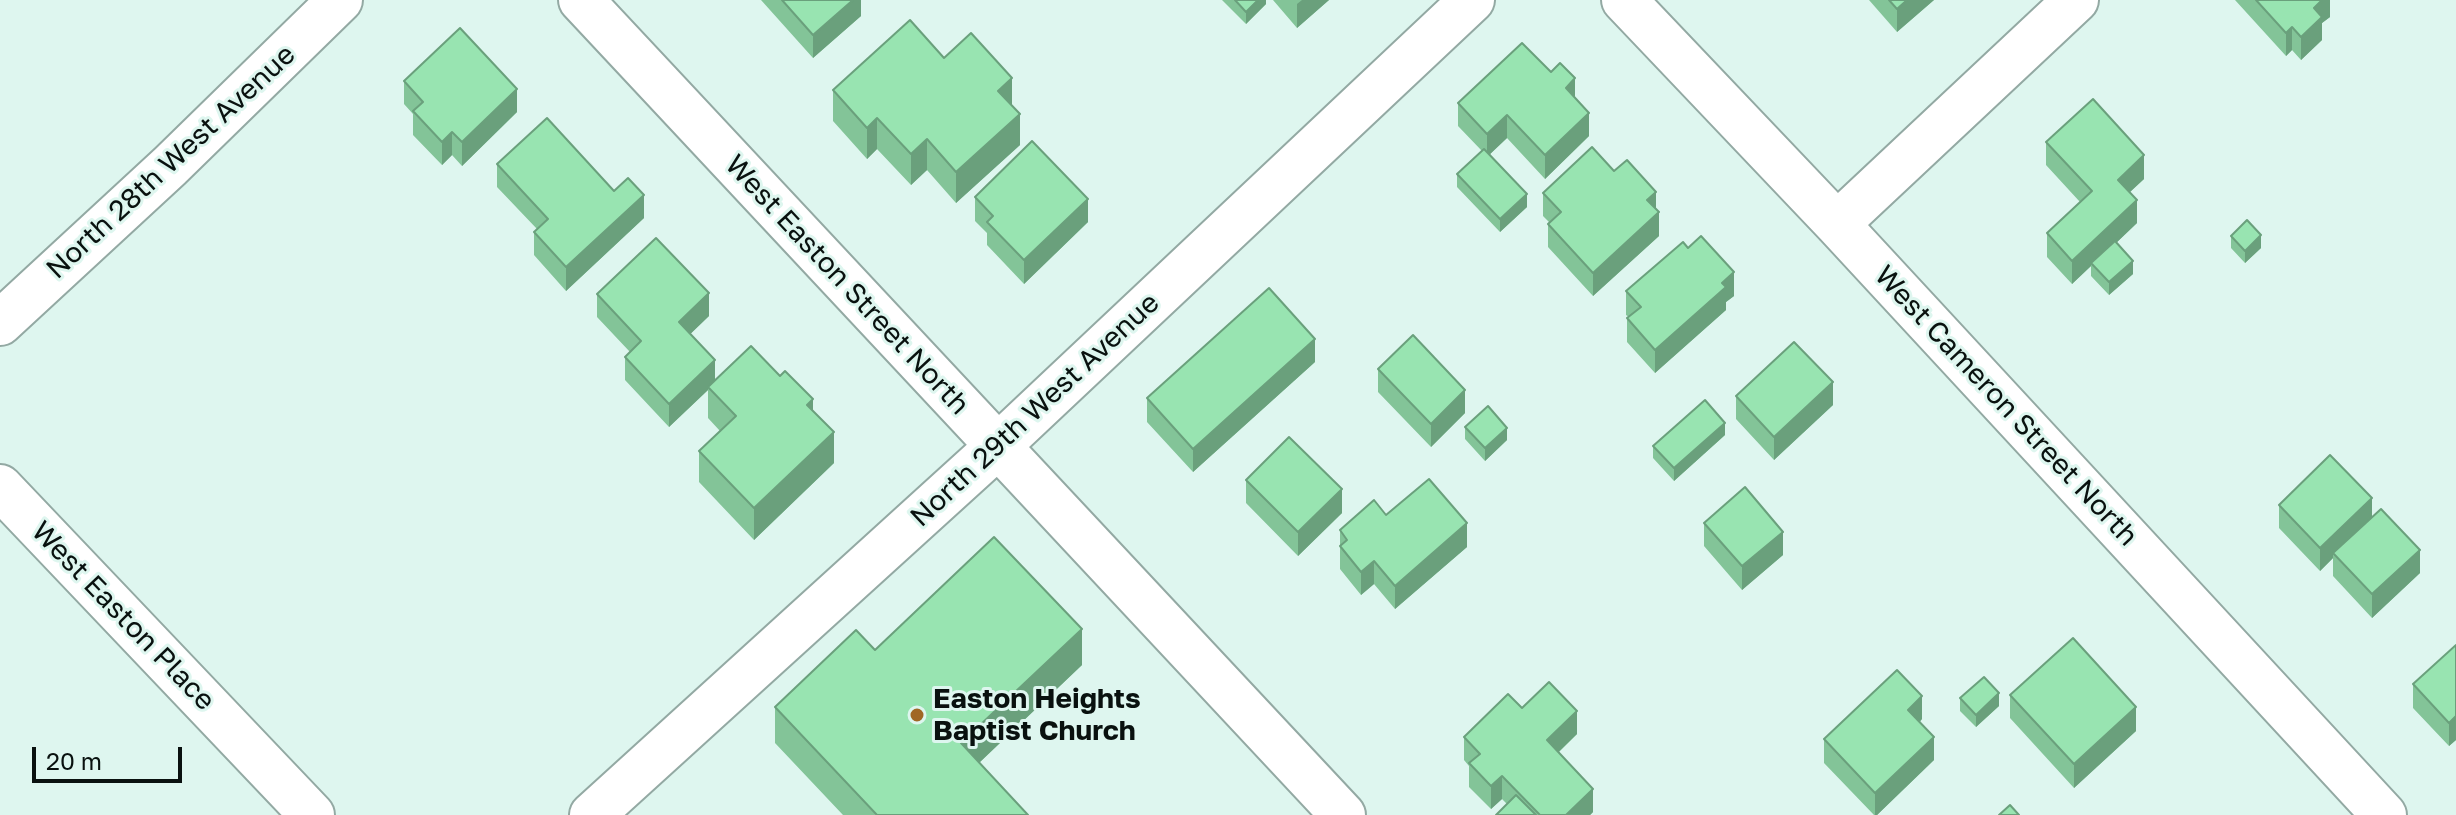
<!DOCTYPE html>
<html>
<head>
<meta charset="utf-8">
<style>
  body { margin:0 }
  #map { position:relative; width:2456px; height:815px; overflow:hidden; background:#def6ef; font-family:"Golos Text",sans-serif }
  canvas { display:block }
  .scale { position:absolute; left:32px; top:747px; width:150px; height:36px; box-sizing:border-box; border:4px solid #09110f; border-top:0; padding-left:10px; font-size:24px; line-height:28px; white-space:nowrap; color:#09110f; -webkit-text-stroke:6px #def6ef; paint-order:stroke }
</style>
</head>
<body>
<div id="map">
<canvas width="2456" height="815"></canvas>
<div class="scale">20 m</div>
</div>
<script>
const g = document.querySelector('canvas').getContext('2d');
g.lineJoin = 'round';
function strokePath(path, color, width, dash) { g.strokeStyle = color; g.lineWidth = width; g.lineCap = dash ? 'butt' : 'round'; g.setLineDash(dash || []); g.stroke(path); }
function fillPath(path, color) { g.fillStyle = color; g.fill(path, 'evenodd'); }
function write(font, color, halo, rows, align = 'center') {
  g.font = font + ' "Golos Text",sans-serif'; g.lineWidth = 6; g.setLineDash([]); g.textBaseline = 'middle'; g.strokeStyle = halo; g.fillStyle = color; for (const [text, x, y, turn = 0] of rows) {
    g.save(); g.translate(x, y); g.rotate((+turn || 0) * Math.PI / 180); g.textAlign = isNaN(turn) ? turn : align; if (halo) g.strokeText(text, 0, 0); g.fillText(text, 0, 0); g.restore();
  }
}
const minor = new Path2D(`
  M 581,0 L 1343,815
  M 1624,0 L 1837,224 L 2384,815
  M 1837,224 L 2076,0
  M 0,323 L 170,166 L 340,0
  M 0,487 L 312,815
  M 592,815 L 997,447 L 1472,0`);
strokePath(minor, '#93a9a3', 48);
strokePath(minor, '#fff', 44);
fillPath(new Path2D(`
  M 761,0 L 861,0 L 861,16 L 813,58 Z
  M 1222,0 L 1266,0 L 1266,4 L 1246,24 Z
  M 1273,0 L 1329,0 L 1297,28 Z
  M 1869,0 L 1934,0 L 1897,32 Z
  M 2235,0 L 2330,0 L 2330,17 L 2322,23 L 2322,40 L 2301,60 L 2292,50 L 2286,56 Z
  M 944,58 L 1012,106 L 1020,145 L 956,203 L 927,170 L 911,185 L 877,149 L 867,159 L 833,121 L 833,90 Z
  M 404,81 L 517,112 L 462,166 L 452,155 L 442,165 L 413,135 L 413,114 L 404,104 Z
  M 1575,98 L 1589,136 L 1545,179 L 1507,138 L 1490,154 L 1527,207 L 1500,232 L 1457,187 L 1457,174 L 1482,151 L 1458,126 L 1458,103 Z
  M 2046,142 L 2144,179 L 2130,192 L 2137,223 L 2116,243 L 2133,274 L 2109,295 L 2091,276 L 2091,266 L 2072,284 L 2047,257 L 2047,233 L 2080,202 L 2046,165 Z
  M 497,164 L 614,191 L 644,218 L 566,291 L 534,255 L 534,232 L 537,229 L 497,187 Z
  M 1614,171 L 1656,209 L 1659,236 L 1593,296 L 1548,247 L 1548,224 L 1549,222 L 1543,216 L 1543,193 Z
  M 975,197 L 1088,222 L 1024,284 L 987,245 L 987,233 L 975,221 Z
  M 2231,236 L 2261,248 L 2245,263 L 2231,248 Z
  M 1626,291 L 1734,296 L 1726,302 L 1726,310 L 1655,373 L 1627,342 L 1627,318 L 1629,317 L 1626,315 Z
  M 597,294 L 709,316 L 690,334 L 715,380 L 813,411 L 834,463 L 754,540 L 699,482 L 699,451 L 720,431 L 708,418 L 708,390 L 669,427 L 625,380 L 625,357 L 630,352 L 597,317 Z
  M 1315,362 L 1193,472 L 1147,422 L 1147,398 Z
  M 1378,369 L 1465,413 L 1431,447 L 1378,392 Z
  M 1736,396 L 1833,405 L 1774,460 L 1736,419 Z
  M 1465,427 L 1507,440 L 1485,461 L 1465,439 Z
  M 1725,435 L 1674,481 L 1653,458 L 1653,446 Z
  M 1246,480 L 1342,513 L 1298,556 L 1246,503 Z
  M 2279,505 L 2372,517 L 2420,573 L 2372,618 L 2333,576 L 2333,558 L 2320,571 L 2279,528 Z
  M 1386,515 L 1467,547 L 1395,609 L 1374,584 L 1361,595 L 1340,569 L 1340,530 Z
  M 1704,523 L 1783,555 L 1742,590 L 1704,546 Z
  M 2456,645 L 2456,740 L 2449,746 L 2413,708 L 2413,684 Z
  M 875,650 L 1082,665 L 979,763 L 1028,815 L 843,815 L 775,743 L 775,707 Z
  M 2010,695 L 2136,731 L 2074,788 L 2010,718 Z
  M 1960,698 L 1999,706 L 1976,727 L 1960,711 Z
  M 1522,708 L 1577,734 L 1559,752 L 1593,812 L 1590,815 L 1496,815 L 1507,804 L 1502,799 L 1491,809 L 1469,787 L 1469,766 L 1464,760 L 1464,737 Z
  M 1922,719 L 1920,722 L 1934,760 L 1877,815 L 1874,815 L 1824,763 L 1824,739 Z`), '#83c498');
fillPath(new Path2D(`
  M 853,0 L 861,0 L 861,16 L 813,58 L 813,35 Z
  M 1258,0 L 1266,0 L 1266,4 L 1246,24 L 1246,12 Z
  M 1302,0 L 1329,0 L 1297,28 L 1297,4 Z
  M 1907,0 L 1934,0 L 1897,32 L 1897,9 Z
  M 2322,0 L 2330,0 L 2330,17 L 2322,23 L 2322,40 L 2301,60 L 2301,37 L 2314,8 Z
  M 2292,27 L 2292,50 L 2286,56 L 2286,33 Z
  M 1012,78 L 1012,109 L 998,91 Z
  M 1575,78 L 1575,102 L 1566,88 Z
  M 517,89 L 517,112 L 462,166 L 462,142 Z
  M 1589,113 L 1589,136 L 1545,179 L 1545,155 Z
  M 1020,114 L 1020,145 L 956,203 L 956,172 Z
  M 1507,115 L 1507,138 L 1487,157 L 1487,134 Z
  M 877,118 L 877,149 L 867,159 L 867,128 Z
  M 452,132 L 452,155 L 442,165 L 442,142 Z
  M 927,139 L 927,170 L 911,185 L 911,154 Z
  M 2144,155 L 2144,179 L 2118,203 L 2118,180 Z
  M 1656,192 L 1656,215 L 1659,212 L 1659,236 L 1593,296 L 1593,273 L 1647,200 Z
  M 1527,194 L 1527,207 L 1500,232 L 1500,219 Z
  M 644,195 L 644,218 L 566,291 L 566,267 Z
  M 1088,199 L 1088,222 L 1024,284 L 1024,260 Z
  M 2137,200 L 2137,223 L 2093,265 L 2091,263 L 2091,266 L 2072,284 L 2072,261 Z
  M 2261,235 L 2261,248 L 2245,263 L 2245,251 Z
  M 2133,261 L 2133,274 L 2109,295 L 2109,282 Z
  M 1734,272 L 1734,296 L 1726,302 L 1726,310 L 1655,373 L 1655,350 L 1722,283 Z
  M 709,293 L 709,316 L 679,345 L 679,322 Z
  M 1315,339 L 1315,362 L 1193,472 L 1193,449 Z
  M 715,360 L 715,384 L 708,387 L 708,390 L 669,427 L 669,404 Z
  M 1833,382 L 1833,405 L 1774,460 L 1774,437 Z
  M 1465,390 L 1465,413 L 1431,447 L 1431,424 Z
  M 813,399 L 813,431 L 807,405 Z
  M 1725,423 L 1725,435 L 1674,481 L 1674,468 Z
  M 1507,428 L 1507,440 L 1485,461 L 1485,448 Z
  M 834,432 L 834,463 L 754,540 L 754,508 Z
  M 1342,489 L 1342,513 L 1298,556 L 1298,532 Z
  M 2372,498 L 2372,521 L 2333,553 L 2333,558 L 2320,571 L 2320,548 Z
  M 1467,523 L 1467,547 L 1395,609 L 1395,586 Z
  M 1783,532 L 1783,555 L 1742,590 L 1742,566 Z
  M 2420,550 L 2420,573 L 2372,618 L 2372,594 Z
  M 1374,561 L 1374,584 L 1361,595 L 1361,572 Z
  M 1082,629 L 1082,665 L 961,780 L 961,743 Z
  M 1999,693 L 1999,706 L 1976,727 L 1976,715 Z
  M 1922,696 L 1922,719 L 1908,733 L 1908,710 Z
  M 2136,707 L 2136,731 L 2074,788 L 2074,764 Z
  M 1577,711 L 1577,734 L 1547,763 L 1547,740 Z
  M 2456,716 L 2456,740 L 2449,746 L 2449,723 Z
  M 1934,737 L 1934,760 L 1877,815 L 1875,815 L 1875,793 Z
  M 1502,776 L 1502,799 L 1491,809 L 1491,786 Z
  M 1593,789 L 1593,812 L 1590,815 L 1566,815 Z`), '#6aa07c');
const building = new Path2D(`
  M 782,0 L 853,0 L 813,35 Z
  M 1235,0 L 1258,0 L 1246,12 Z
  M 1889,0 L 1907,0 L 1897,9 Z
  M 2256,0 L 2322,0 L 2314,8 L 2322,17 L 2301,37 L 2292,27 L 2286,33 Z
  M 910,20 L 944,58 L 971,33 L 1012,78 L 998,91 L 1020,114 L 956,172 L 927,139 L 911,154 L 877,118 L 867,128 L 833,90 Z
  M 460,28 L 517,89 L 462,142 L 452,132 L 442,142 L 413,111 L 423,102 L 404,81 Z
  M 1522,43 L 1551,72 L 1560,63 L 1575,78 L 1566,88 L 1589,113 L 1545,155 L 1507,115 L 1487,134 L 1458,103 Z
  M 2093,99 L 2144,155 L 2118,180 L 2137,200 L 2072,261 L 2047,233 L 2092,191 L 2046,142 Z
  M 547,118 L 614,191 L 628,178 L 644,195 L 566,267 L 534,232 L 548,219 L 497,164 Z
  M 1032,141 L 1088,199 L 1024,260 L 987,222 L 993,216 L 975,197 Z
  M 1592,147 L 1614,171 L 1627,160 L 1656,192 L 1647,200 L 1659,212 L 1593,273 L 1548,224 L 1561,212 L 1543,193 Z
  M 1484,149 L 1527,194 L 1500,219 L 1457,174 Z
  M 2247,220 L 2261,235 L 2245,251 L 2231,236 Z
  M 1701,236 L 1734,272 L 1722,283 L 1726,287 L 1655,350 L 1627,318 L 1641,307 L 1626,291 L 1683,242 L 1688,248 Z
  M 656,238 L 709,293 L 679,322 L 715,360 L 669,404 L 625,357 L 641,341 L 597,294 Z
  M 2115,241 L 2133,261 L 2109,282 L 2091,263 Z
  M 1269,288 L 1315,339 L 1193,449 L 1147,398 Z
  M 1413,335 L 1465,390 L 1431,424 L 1378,369 Z
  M 1794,342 L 1833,382 L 1774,437 L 1736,396 Z
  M 751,346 L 780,376 L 785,371 L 813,399 L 807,405 L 834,432 L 754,508 L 699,451 L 736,416 L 708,387 Z
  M 1705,400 L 1725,423 L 1674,468 L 1653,446 Z
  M 1488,406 L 1507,428 L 1485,448 L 1465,427 Z
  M 1289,437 L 1342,489 L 1298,532 L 1246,480 Z
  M 2330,455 L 2372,498 L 2320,548 L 2279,505 Z
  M 1429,479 L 1467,523 L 1395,586 L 1374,561 L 1361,572 L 1340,546 L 1347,540 L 1340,530 L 1374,500 L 1386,515 Z
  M 1745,487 L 1783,532 L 1742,566 L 1704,523 Z
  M 2381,509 L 2420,550 L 2372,594 L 2333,553 Z
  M 994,537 L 1082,629 L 961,743 L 1028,815 L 877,815 L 775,707 L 856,630 L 875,650 Z
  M 2073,638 L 2136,707 L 2074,764 L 2010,695 Z
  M 2456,645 L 2456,716 L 2449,723 L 2413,684 Z
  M 1897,670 L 1922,696 L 1908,710 L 1934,737 L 1875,793 L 1824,739 Z
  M 1984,677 L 1999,693 L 1976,715 L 1960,698 Z
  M 1549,682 L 1577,711 L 1547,740 L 1593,789 L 1566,815 L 1540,815 L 1502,776 L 1491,786 L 1469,763 L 1480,754 L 1464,737 L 1508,694 L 1522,708 Z
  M 1516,795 L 1536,815 L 1496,815 Z
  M 2010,805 L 2019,815 L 1999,815 Z`);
fillPath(building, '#98e4b1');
strokePath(building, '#6aa07c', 2);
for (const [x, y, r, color] of [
  [917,715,8,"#a06725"]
]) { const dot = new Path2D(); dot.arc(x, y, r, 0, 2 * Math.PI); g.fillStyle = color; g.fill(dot); strokePath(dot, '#def6ef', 3); }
write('28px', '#09110f', '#def6ef', [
  ["North 28th West Avenue",171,162,-43],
  ["West Easton Street North",847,285,47],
  ["West Cameron Street North",2006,406,47],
  ["North 29th West Avenue",1035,410,-43],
  ["West Easton Place",123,616,46]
]);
write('bold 28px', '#09110f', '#def6ef', [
  ["Easton Heights",933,699],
  ["Baptist Church",933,731]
], 'left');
</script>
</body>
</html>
